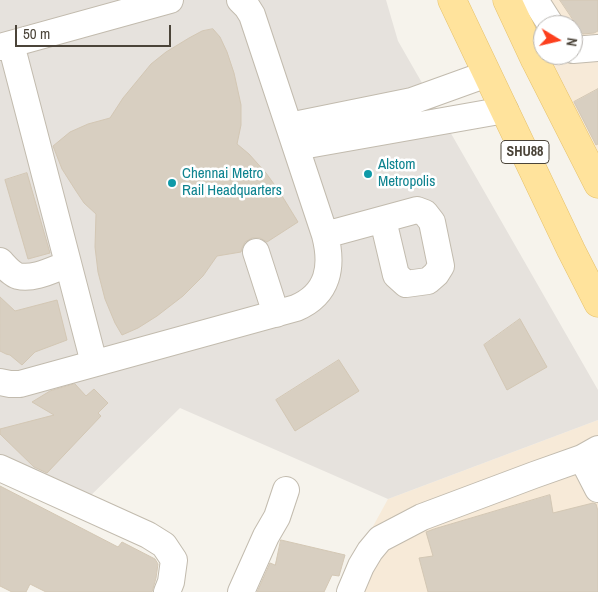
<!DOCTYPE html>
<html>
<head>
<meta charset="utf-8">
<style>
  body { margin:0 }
  #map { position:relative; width:598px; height:592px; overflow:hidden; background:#f6f3ec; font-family:"Archivo Narrow",sans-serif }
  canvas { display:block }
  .north { position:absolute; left:533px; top:15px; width:50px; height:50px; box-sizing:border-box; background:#fff; border:1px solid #b7b4b0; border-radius:50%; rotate:99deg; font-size:14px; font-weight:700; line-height:20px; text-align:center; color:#4b4439 }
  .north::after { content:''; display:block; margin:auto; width:18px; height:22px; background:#fc3f1d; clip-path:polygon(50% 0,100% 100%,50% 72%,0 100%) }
  .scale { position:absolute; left:15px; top:25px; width:156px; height:22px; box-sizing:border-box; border:2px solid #4b4439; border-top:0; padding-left:6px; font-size:15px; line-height:18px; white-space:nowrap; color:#4b4439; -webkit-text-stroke:4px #fff; paint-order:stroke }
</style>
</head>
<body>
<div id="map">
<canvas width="598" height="592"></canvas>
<div class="north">N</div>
<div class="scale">50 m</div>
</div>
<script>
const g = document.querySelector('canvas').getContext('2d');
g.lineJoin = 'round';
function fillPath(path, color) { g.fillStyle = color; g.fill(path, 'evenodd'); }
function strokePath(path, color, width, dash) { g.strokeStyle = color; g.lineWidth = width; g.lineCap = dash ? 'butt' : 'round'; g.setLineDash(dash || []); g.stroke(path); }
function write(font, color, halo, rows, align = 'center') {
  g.font = font + ' "Archivo Narrow",sans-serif'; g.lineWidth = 5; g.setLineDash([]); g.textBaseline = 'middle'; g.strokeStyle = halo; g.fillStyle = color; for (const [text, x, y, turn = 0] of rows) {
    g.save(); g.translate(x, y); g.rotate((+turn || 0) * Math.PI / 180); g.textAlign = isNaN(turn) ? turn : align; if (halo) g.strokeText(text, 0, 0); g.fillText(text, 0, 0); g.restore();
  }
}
fillPath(new Path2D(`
  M 516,0 L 598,0 L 598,170 ZM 543,25 L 573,25 L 573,55 L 543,55 Z
  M 598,420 L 598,592 L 337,592 L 388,499 Z`), '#f7ead8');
fillPath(new Path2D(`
  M 0,0 L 386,0 L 398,41 L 598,390 L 598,420 L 388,499 L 180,408 L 81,505 L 0,464 Z`), '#e6e2dd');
const building = new Path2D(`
  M 560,0 L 598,0 L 598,31 L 594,33 L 583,34 Z
  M 213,29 L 220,37 L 227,52 L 234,73 L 241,105 L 241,125 L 237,144 L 249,154 L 266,173 L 279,191 L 298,222 L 267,242 L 260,238 L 252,238 L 245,242 L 242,248 L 241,252 L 217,256 L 203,276 L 183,296 L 157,316 L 138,328 L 122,335 L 115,323 L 105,299 L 98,272 L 95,247 L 96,214 L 84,203 L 76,191 L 62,169 L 53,146 L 70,132 L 88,124 L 110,118 L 123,98 L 151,64 L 166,52 L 189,38 L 202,31 Z
  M 598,89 L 598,144 L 596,145 L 574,102 Z
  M 27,173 L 50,253 L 28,259 L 5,180 Z
  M 0,297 L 15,311 L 57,300 L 67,340 L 35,352 L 22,365 L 10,355 L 6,354 L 0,351 Z
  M 520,319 L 547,367 L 507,390 L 484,345 Z
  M 339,360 L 359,391 L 295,431 L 276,400 Z
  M 75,384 L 86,396 L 94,389 L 108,403 L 98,413 L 101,416 L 47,473 L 34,467 L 0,434 L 0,429 L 54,415 L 32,402 L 50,391 Z
  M 0,486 L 118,547 L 122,542 L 155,559 L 158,564 L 156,578 L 152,592 L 46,592 L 30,584 L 26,592 L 12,592 L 0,586 Z
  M 550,495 L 553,513 L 593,503 L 596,504 L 598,511 L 598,592 L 428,592 L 419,558 L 433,556 L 426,532 L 434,529 Z
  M 281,540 L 345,555 L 339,576 L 332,575 L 324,592 L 257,592 L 270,563 L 275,565 Z`);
fillPath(building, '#d8cfc1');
strokePath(building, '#d3c7b4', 1);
const minor = new Path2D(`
  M 535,0 L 551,25
  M 11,44 L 94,363
  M 0,47 L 170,0
  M 573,50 L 598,48
  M 289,126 L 412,101 L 487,74
  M 296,147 L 505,110
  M 325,235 L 417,210 L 425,213 L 432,222 L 441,266 L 436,274 L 428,281 L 406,284 L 396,275 L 383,220
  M 256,252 L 276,314
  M 0,261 C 5,266 11,274 18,276 C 34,280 54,269 68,264
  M 0,382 L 10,384 L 20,384 L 296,308 C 329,294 333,266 325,235 L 252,15 L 247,7 L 240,0
  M 582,458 L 598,489
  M 0,468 L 148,535 L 164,545 L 174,560 L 171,582 L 167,592
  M 241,592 L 266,536 L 277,517 L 286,490
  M 350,592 L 361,566 L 370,551 L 380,539 L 422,517 L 534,475 L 582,458 L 598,449`);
const major = new Path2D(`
  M 452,0 L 571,250 L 598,303
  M 507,0 L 535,60 L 598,184`);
strokePath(minor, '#c2bbae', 28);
strokePath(major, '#e6c16a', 29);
strokePath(minor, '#fff', 26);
strokePath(major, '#ffe39c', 28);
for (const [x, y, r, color] of [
  [368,174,5,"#0f9aa8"],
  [172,183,5,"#0f9aa8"]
]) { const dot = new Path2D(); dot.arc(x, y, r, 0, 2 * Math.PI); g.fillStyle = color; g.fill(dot); strokePath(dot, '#fff', 2); }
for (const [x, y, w] of [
  [525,152,48]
]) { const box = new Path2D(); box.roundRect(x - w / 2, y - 11.5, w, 23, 4); g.fillStyle = '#fff'; g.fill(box); strokePath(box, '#4b4439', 1); }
write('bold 14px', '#4b4439', null, [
  ["SHU88",525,152]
]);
write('15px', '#0d838f', '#fff', [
  ["Alstom",378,165],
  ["Metropolis",378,182],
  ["Chennai Metro",182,174],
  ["Rail Headquarters",182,191]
], 'left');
</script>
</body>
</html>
